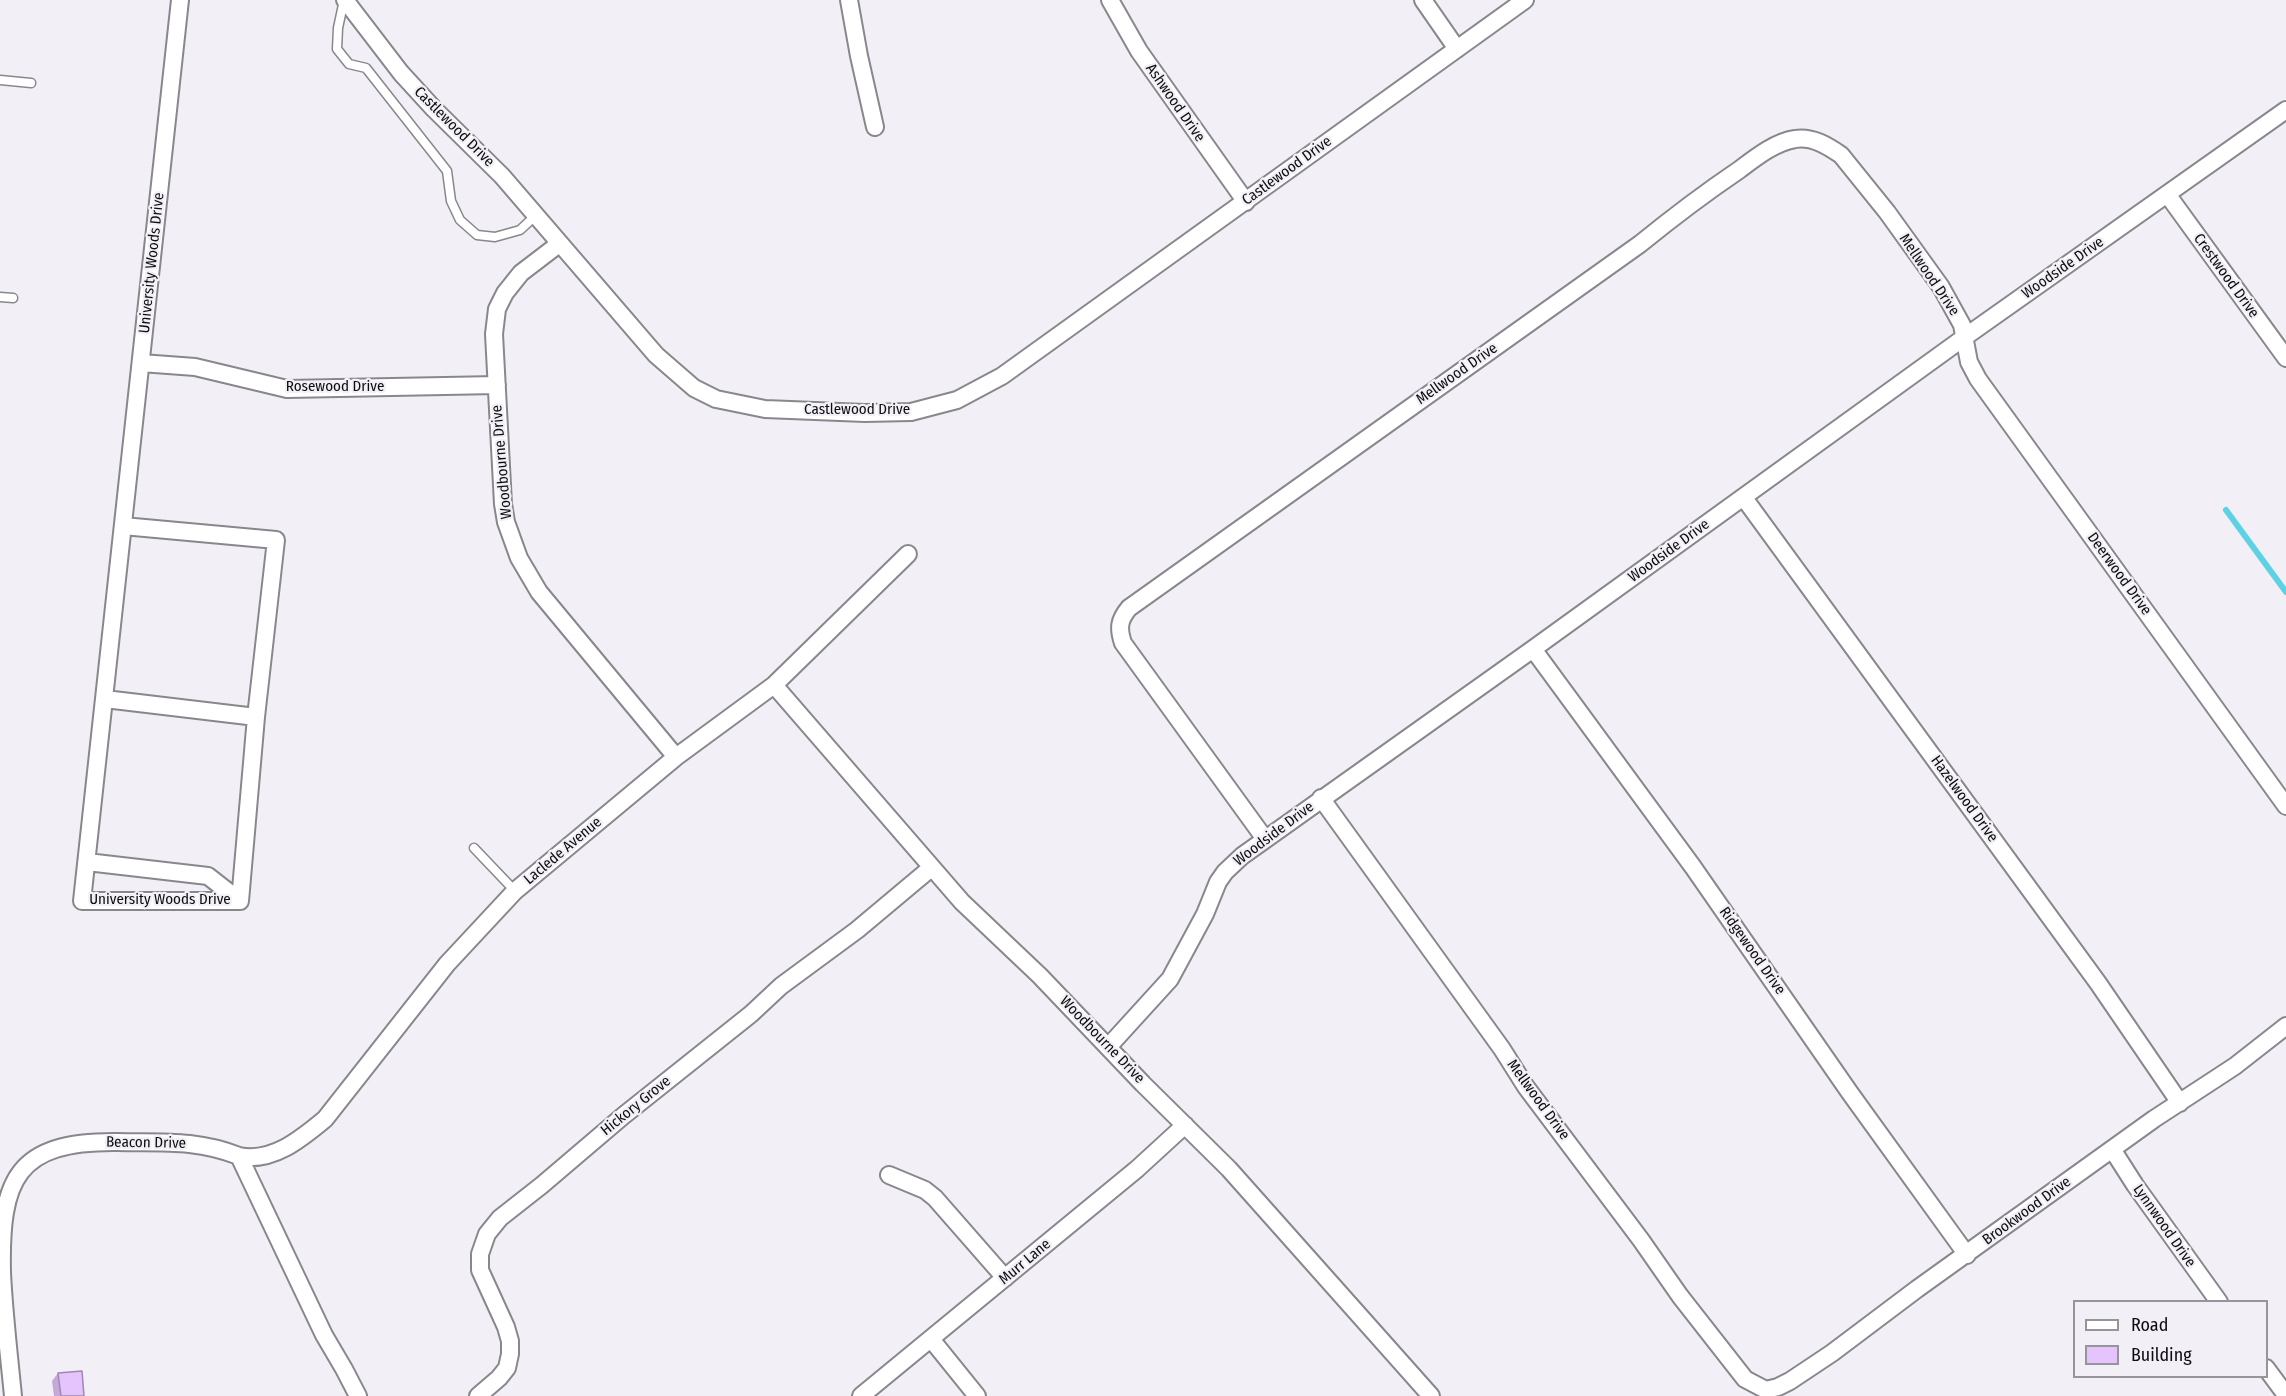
<!DOCTYPE html>
<html>
<head>
<meta charset="utf-8">
<style>
  body { margin:0 }
  #map { position:relative; width:2286px; height:1396px; overflow:hidden; background:#f2f0f6; font-family:"Fira Sans Condensed",sans-serif }
  canvas { display:block }
  .legend { position:absolute; left:2073px; top:1300px; width:195px; height:78px; box-sizing:border-box; background:#f2f0f6; border:2px solid #96959a; margin:0; padding:8px 10px; list-style:none; font-size:18px; color:#0d0d0f }
  .legend li { display:flex; align-items:center; gap:12px; height:30px }
  .legend b { width:30px; border:2px solid #96959a }
</style>
</head>
<body>
<div id="map">
<canvas width="2286" height="1396"></canvas>
<ul class="legend">
<li><b style="height:8px;background:#fff"></b>Road</li>
<li><b style="height:16px;background:#e5c3fd"></b>Building</li>
</ul>
</div>
<script>
const g = document.querySelector('canvas').getContext('2d');
g.lineJoin = 'round';
function strokePath(path, color, width, dash) { g.strokeStyle = color; g.lineWidth = width; g.lineCap = dash ? 'butt' : 'round'; g.setLineDash(dash || []); g.stroke(path); }
function fillPath(path, color) { g.fillStyle = color; g.fill(path, 'evenodd'); }
function write(font, color, halo, rows, align = 'center') {
  g.font = font + ' "Fira Sans Condensed",sans-serif'; g.lineWidth = 4.5; g.setLineDash([]); g.textBaseline = 'middle'; g.strokeStyle = halo; g.fillStyle = color; for (const [text, x, y, turn = 0] of rows) {
    g.save(); g.translate(x, y); g.rotate((+turn || 0) * Math.PI / 180); g.textAlign = isNaN(turn) ? turn : align; if (halo) g.strokeText(text, 0, 0); g.fillText(text, 0, 0); g.restore();
  }
}
strokePath(new Path2D(`
  M 2226,510 L 2286,592`), '#5dd2e4', 6);
const service = new Path2D(`
  M 344,0 L 338,28 L 337,49 L 349,64 L 366,68 L 447,171 L 451,201 L 460,220 L 477,235 L 495,237 L 520,230 L 535,216
  M 0,80 L 31,83
  M 0,297 L 13,298
  M 474,848 L 515,891`);
const minor = new Path2D(`
  M 345,0 L 401,73 L 434,109 L 502,176 L 656,355 L 694,388 L 716,399 L 765,409 L 865,413 L 911,412 L 957,400 L 1002,376 L 1525,0
  M 849,0 L 859,56 L 875,127
  M 1110,0 L 1139,51 L 1246,202
  M 1423,0 L 1457,49
  M 2167,194 L 2286,358
  M 559,244 L 521,273 L 505,293 L 497,309 L 494,334 L 503,504 L 506,522 L 519,558 L 539,592 L 676,757
  M 141,363 L 195,367 L 287,389 L 497,385
  M 1744,498 L 2098,983 L 2180,1103
  M 123,526 L 276,540 L 256,717 L 240,901
  M 1533,649 L 1693,867 L 1850,1093 L 1967,1255
  M 774,685 L 962,902 L 1040,976 L 1143,1084 L 1229,1169 L 1431,1396
  M 105,699 L 256,717
  M 1321,798 L 1502,1049 L 1526,1087 L 1641,1240 L 1680,1296 L 1745,1379 L 1766,1390 L 1778,1387 L 1790,1381 L 1832,1353 L 1917,1289 L 2154,1119 L 2235,1066 L 2286,1026
  M 1265,839 L 1123,643 C 1118,628 1119,620 1129,608 L 1640,244 C 1672,218 1705,193 1739,170 C 1755,158 1775,142 1795,139 C 1812,136 1828,146 1841,155 L 1887,212 L 1941,287 L 1962,325 L 1969,362 L 1978,379 L 2286,806
  M 87,862 L 208,876 L 240,901 L 82,901 L 180,0
  M 1109,1046 L 1170,979 L 1205,914 L 1218,882 L 1225,872 L 1242,856 L 1533,649 L 1962,339 L 2286,110
  M 2112,1149 L 2135,1185 L 2219,1302
  M 239,1156 C 272,1163 301,1139 325,1119 L 447,964 L 515,891 L 676,757 L 774,685 L 908,554
  M 889,1175 L 925,1190 L 935,1198 L 1005,1278
  M 931,1339 L 977,1396
  M 2266,1368 L 2286,1395
  M 13,1396 C 9,1355 4,1314 2,1273 C 0,1179 16,1141 117,1142 C 161,1143 196,1139 239,1156 L 324,1335 L 344,1369 L 358,1396
  M 478,1396 L 499,1378 L 507,1368 L 510,1354 L 510,1341 L 506,1327 L 480,1270 L 480,1254 L 487,1234 L 500,1218 L 542,1185 L 623,1116 L 751,1014 L 781,986 L 857,930 L 931,868
  M 861,1396 L 1137,1169 L 1185,1125`);
strokePath(service, '#88878d', 11);
strokePath(minor, '#88878d', 20);
strokePath(service, '#fff', 8);
strokePath(minor, '#fff', 16);
fillPath(new Path2D(`
  M 58,1373 L 84,1396 L 54,1396 L 52,1381 Z`), '#c5a8da');
const building = new Path2D(`
  M 82,1371 L 84,1396 L 61,1396 L 58,1373 Z`);
fillPath(building, '#e5c3fd');
strokePath(building, '#a088b1', 1.5);
write('15px', '#0d0d0f', '#f2f0f6', [
  ["Ashwood Drive",1175,103,55],
  ["Castlewood Drive",454,127,45],
  ["Castlewood Drive",1287,171,-36],
  ["University Woods Drive",152,263,-84],
  ["Woodside Drive",2063,268,-35],
  ["Mellwood Drive",1929,275,56],
  ["Crestwood Drive",2226,276,54],
  ["Mellwood Drive",1457,374,-35],
  ["Rosewood Drive",335,387],
  ["Castlewood Drive",857,410],
  ["Woodbourne Drive",502,462,-95],
  ["Woodside Drive",1669,551,-36],
  ["Deerwood Drive",2119,574,54],
  ["Hazelwood Drive",1964,799,54],
  ["Woodside Drive",1274,834,-37],
  ["Laclede Avenue",563,851,-40],
  ["University Woods Drive",160,900],
  ["Ridgewood Drive",1752,951,55],
  ["Woodbourne Drive",1102,1040,46],
  ["Mellwood Drive",1538,1100,54],
  ["Hickory Grove",636,1106,-39],
  ["Beacon Drive",146,1143,1],
  ["Brookwood Drive",2027,1211,-36],
  ["Lynnwood Drive",2164,1226,55],
  ["Murr Lane",1025,1262,-40]
]);
</script>
</body>
</html>
